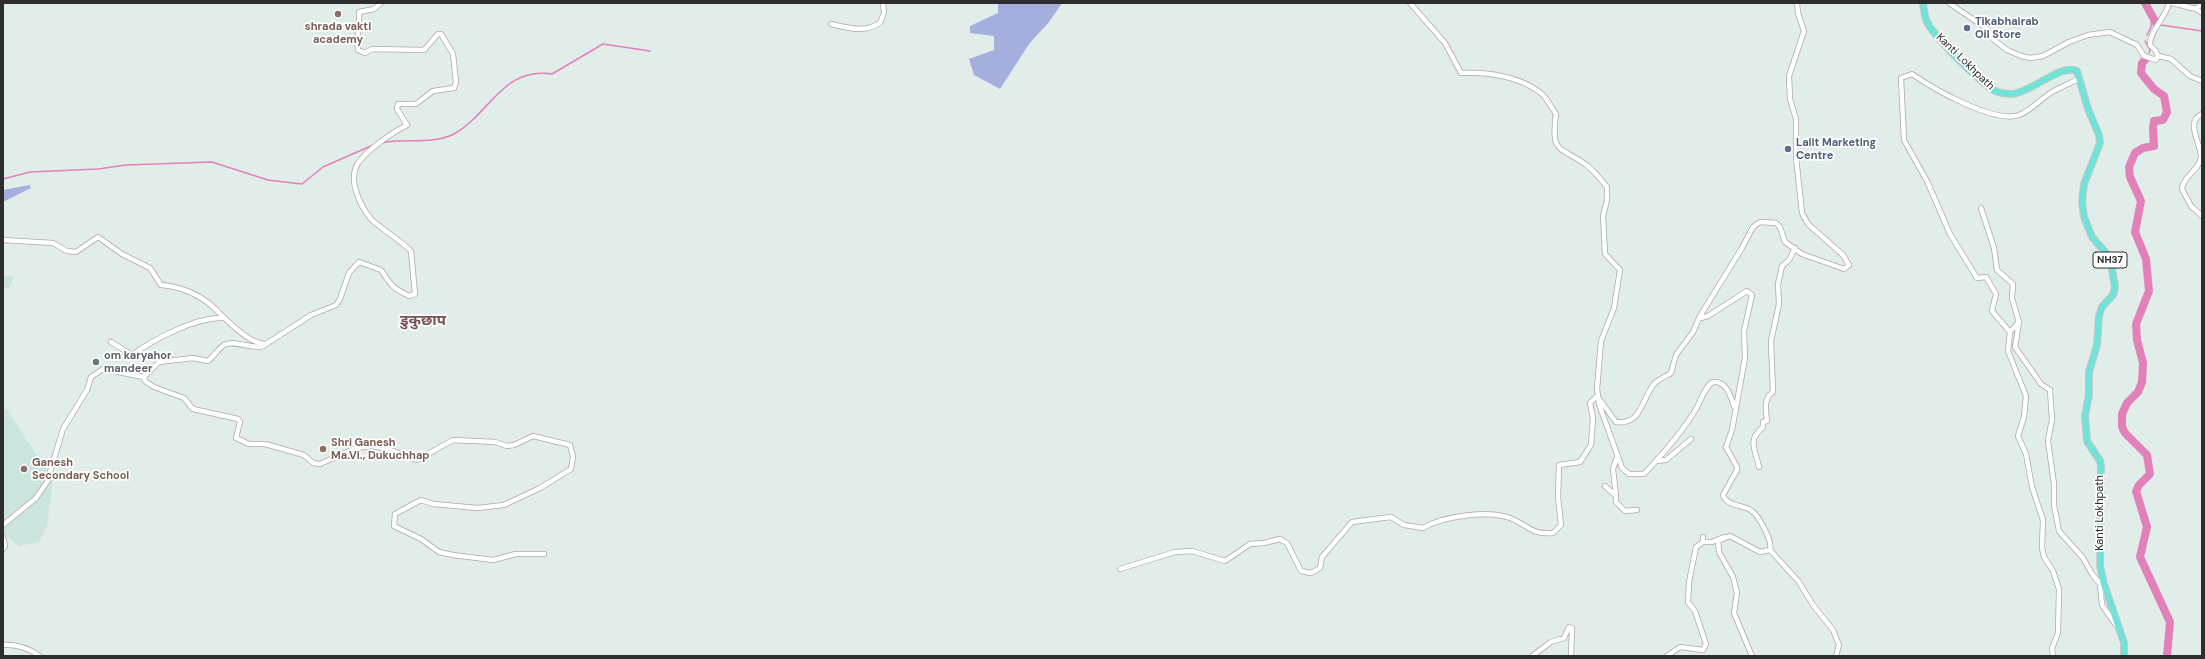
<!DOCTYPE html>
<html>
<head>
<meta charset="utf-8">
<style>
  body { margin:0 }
  #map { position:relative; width:2205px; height:659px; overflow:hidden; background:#e1ede9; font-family:"DM Sans",sans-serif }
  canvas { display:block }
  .frame { position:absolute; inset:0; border:4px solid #2d2d2d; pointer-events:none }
</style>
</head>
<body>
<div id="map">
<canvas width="2205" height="659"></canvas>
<div class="frame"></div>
</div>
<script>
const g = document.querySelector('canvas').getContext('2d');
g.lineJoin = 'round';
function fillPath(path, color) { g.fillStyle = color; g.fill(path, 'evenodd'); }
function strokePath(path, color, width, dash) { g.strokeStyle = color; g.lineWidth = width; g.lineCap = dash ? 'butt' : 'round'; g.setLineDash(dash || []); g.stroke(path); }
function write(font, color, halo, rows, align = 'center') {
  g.font = font + ' "DM Sans","Noto Sans Devanagari",sans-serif'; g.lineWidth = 3.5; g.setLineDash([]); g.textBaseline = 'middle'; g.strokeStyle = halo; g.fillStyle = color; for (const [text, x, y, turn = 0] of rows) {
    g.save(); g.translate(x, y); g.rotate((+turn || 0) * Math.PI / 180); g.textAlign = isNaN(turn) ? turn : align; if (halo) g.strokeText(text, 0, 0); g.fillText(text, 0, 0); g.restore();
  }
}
fillPath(new Path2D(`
  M 3,276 L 14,277 L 9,288 L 3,288 Z
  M 6,408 L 53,480 L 47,526 L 39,542 L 19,546 L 6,536 L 3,530 L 3,415 Z`), '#cce4e0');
fillPath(new Path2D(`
  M 998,3 L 1062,3 L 1049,22 L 1029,44 L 1000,89 L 974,75 L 969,59 L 994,50 L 994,36 L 970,33 L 970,26 L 998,13 Z
  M 30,185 L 31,188 L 3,202 L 3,190 Z`), '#a4afdd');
strokePath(new Path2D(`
  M 2161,25 L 2202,31
  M 2147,35 L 2151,27 L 2152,17
  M 2145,41 L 2150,50 L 2149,53
  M 381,143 C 405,138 432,145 454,134 C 490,114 503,66 552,74 L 603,44 L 650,51
  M 3,179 L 30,172 L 98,169 L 126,165 L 212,162 L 268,180 L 302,184 L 323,167 L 373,145`), '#e280ba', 1.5);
strokePath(new Path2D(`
  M 2145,3 L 2156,23
  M 2147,58 L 2142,63 L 2141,73 L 2154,89 L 2164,96 L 2167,112 L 2163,120 L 2154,121 L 2153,128 L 2154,146 L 2143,148 L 2135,153 L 2129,167 L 2130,177 L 2141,201 L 2135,232 L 2146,259 L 2149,291 L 2136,324 L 2137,340 L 2143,363 L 2142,382 L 2138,392 L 2127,403 L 2122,414 L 2122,427 L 2125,433 L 2147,455 L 2150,474 L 2139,485 L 2136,491 L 2147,527 L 2140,557 L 2170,622 L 2167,656`), '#e280ba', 8);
const minor = new Path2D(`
  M 1410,3 L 1445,43 L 1461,73 C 1487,72 1521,76 1542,94 C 1547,99 1552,108 1556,114 C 1551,154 1558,145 1585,164 C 1593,169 1600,179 1607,187 L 1607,200 L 1603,216 L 1605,254 L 1620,270 L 1614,308 L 1601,341 L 1597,389 L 1599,404 L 1622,468 L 1629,474 L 1644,474 C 1663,454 1682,433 1696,409 C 1700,403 1706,383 1714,382 C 1727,381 1731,398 1734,406
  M 1797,3 L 1798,13 L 1804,31 L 1789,76 L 1790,99 L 1796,119 L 1796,157 L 1802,213 L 1808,224 L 1843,255 L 1849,265 L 1844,269 L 1802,254 L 1785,242 L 1780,227 L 1776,223 L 1760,222 L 1753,227 L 1742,248 L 1700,316 L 1701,318 L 1708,316 L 1747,291 L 1752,295 L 1744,331 L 1745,358 L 1732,430 L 1726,447 L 1737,467 L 1737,470 L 1723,495 C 1727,507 1743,504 1752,511 C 1759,516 1773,542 1770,550 L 1799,582 L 1813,605 L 1833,630 L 1839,645 L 1836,656
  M 1949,3 L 1986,28 L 1993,39 L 2007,50 L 2021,56 L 2030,58 L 2043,56 L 2069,42 L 2088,35 L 2110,32 L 2137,45 L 2144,56 L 2156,60 L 2158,56
  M 2169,3 C 2166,17 2149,32 2150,45 L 2156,51 L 2158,56 L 2171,59 L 2190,76 L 2202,81
  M 2172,3 L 2196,9 L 2202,13
  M 2196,9 L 2202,3
  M 831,24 C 849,28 864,33 880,23 L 884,13 L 883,3
  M 2202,114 C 2184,122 2202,145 2201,157 C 2200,170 2183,176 2182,189 L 2191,206 L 2202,216
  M 1981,208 L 1994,248 L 1997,270 L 2013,284 L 2012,298 L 2019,322 L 2015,347 L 2041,384 L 2050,390 L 2052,419 L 2048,441 L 2054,484 L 2054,505 L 2059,531 L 2083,558 L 2092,574 L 2100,584 L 2102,605 L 2118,628
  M 3,240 L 53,243 L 67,251 L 76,252 L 98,237 L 122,254 L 150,268 L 161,285 C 178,286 199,294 212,306 C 225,318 247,343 265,344
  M 2010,332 L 2019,322
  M 111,342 L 132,355 C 154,339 196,317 223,318
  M 144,377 L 145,381 L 154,387 L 184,398 L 193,409 L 238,419 L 240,422 L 236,438 L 249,444 L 265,444 L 304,455 L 313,463 L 320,464 L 356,448 L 372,446 L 388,449 L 417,460 L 453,440 L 495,442 L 507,446 L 514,445 L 533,436 L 570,445 L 573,457 L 571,469 L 540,488 L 504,505 L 478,508 L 433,504 L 421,500 L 395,514 L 394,526 L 421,539 L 439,552 L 453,555 L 493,560 L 516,554 L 544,554
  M 144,377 L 159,362 L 193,358 L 208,361 C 214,356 218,349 224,345 C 235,339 251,350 263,346 L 311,315 L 336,305 L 340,299 L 349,273 L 359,262 L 381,270 C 392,286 391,287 409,296 L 415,294 L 411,251 C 399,239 384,231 372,220 C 361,208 348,181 357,165 C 365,151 393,132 407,125 L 397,109 L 398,104 L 416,104 L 433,91 L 454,88 L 456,82 L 453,54 L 441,34 L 438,34 L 424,50 L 372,49 L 365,53 L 358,50 C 356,37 360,26 359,12 L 374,9 L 381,3
  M 1657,461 L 1666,460 L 1691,439
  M 1759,467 C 1755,448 1747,441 1763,427 L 1763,422 L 1767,421 C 1766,412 1763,398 1773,392 L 1771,341 L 1779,304 L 1778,284 L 1782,266 L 1789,260 L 1795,248
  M 1605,486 L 1616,496 L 1613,469 L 1617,457
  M 1616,496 L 1616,502 L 1625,511 L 1637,510
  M 3,525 L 36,498 L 47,482 L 63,429 L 87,390 L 91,377 L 103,369 L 144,377
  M 3,537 L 5,546 L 3,549
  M 1703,537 L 1703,542 L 1712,542 L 1724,537
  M 1120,569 L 1175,552 L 1192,551 L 1225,561 L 1250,544 L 1264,543 L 1280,539 L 1287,543 L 1301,571 L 1311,573 L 1320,568 L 1322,557 L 1352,522 L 1391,517 L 1404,525 L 1423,528 C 1443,516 1488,510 1510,518 C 1528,525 1531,535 1553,533 L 1561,525 L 1558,497 L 1559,465 L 1580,462 L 1591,445 L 1593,418 L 1590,403 L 1597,396 L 1616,422 C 1643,425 1641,398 1655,383 C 1659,379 1667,376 1671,373 L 1676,355 L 1693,332 L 1700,316
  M 3,645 C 17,644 28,648 40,656
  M 1532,656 L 1551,642 L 1564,638 L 1569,627 L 1572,628 L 1571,656
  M 1667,656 L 1680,647 L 1703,650 L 1706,644 L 1695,611 L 1688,602 L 1689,582 L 1696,547 L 1703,542
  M 1752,656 L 1734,613 L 1737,593 L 1733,577 L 1719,552 L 1718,541 L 1730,536 L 1760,552 L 1770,550
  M 2053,656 L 2052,648 L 2058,633 L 2059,589 L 2053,571 L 2044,557 L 2042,548 L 2043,520 L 2032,487 L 2026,454 L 2018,436 L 2024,417 L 2026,396 L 2008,351 L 2010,332 L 1992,311 L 1996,294 L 1986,277 L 1977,278 L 1950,234 L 1927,181 L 1904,140 L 1901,78 L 1912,74 C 1932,88 1994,124 2019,115 C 2030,111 2040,100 2049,94 C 2059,87 2070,84 2080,78`);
const major = new Path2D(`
  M 1923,3 C 1924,10 1924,17 1928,24 C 1939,41 1977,80 1995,91 C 2000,93 2004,94 2010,94 C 2030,94 2061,63 2077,71 L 2088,109 L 2099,135 L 2100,143 L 2084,184 L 2082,201 L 2084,217 L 2092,237 L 2106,253 L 2111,263 L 2115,287 L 2113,295 L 2102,307 L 2099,316 L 2097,345 L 2089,372 L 2089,394 L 2085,416 L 2087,441 L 2100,461 L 2101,466 L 2100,566 L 2104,584 L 2124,643 L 2124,656`);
strokePath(minor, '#b0a7a7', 6);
strokePath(major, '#c8c8c8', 8);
strokePath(minor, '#fff', 4.5);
strokePath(major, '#71e2d8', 6);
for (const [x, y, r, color] of [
  [338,14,4,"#8d6e63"],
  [1967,28,4,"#5c6f8a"],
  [1788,149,4,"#5c6f8a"],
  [96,362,4,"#6b7280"],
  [323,449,4,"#8d6e63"],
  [24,469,4,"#8d6e63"]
]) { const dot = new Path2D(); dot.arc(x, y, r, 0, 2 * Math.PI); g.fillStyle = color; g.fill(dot); strokePath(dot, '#fff', 1.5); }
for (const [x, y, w] of [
  [2110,260,34]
]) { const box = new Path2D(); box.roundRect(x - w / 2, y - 8, w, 16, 3); g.fillStyle = '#fff'; g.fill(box); strokePath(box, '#2d2d2d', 1); }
write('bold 10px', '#2d2d2d', null, [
  ["NH37",2110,260]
]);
write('bold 11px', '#4e5e75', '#fff', [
  ["Tikabhairab",1975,22],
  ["Oil Store",1975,35],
  ["Lalit Marketing",1796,143],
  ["Centre",1796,156]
], 'left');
write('bold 11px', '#785e54', '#fff', [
  ["shrada vakti",338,27,"center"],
  ["academy",338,40,"center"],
  ["Shri Ganesh",331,443],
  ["Ma.Vi., Dukuchhap",331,456],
  ["Ganesh",32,463],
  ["Secondary School",32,476]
], 'left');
write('11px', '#2d2d2d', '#fff', [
  ["Kanti Lokhpath",1965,62,44],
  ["Kanti Lokhpath",2100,513,-90]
]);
write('bold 11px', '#5b616d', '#fff', [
  ["om karyahor",104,356],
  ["mandeer",104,369]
], 'left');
write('bold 15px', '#795253', '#fff', [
  ["डुकुछाप",423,321]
]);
</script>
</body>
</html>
